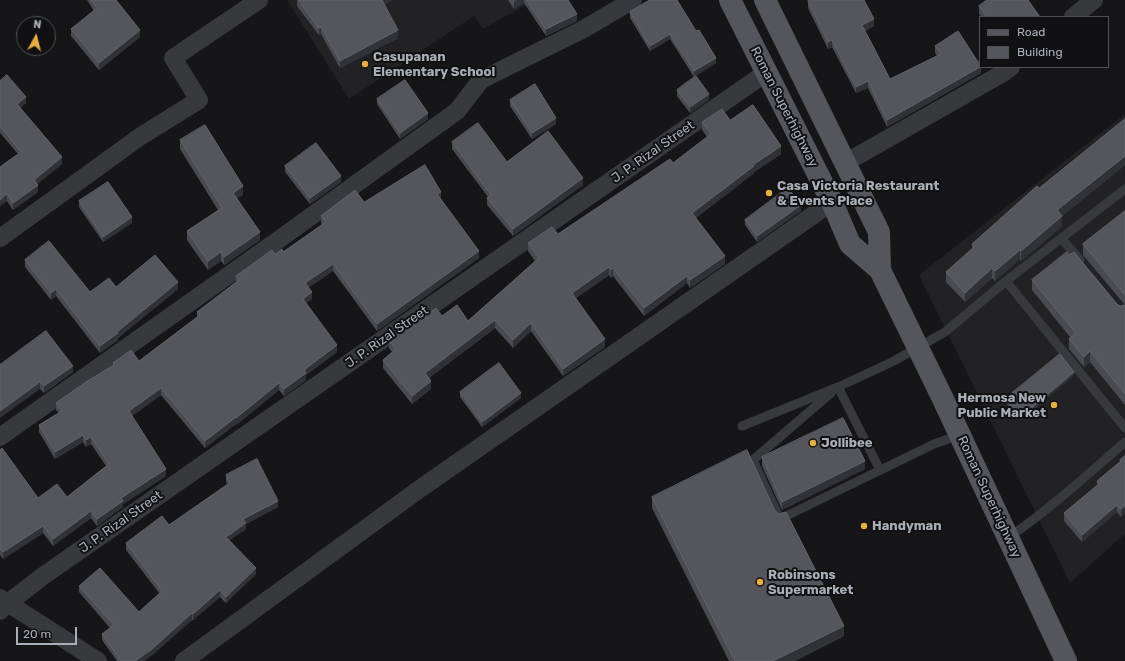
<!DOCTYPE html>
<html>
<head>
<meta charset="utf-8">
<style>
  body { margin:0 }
  #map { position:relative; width:1125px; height:661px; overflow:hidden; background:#161618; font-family:Rubik,sans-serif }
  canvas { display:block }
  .legend { position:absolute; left:979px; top:16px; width:130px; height:52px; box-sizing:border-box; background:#111113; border:1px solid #4e5055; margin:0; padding:5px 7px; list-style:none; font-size:12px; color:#a9aeb7 }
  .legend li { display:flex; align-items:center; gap:8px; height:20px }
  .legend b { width:20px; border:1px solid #4e5055 }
  .north { position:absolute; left:16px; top:16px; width:40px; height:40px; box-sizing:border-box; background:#111113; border:1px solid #4e5055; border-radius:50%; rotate:7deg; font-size:11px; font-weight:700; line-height:16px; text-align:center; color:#a9aeb7 }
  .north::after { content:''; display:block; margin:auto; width:14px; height:18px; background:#e7ae40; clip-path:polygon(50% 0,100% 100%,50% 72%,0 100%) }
  .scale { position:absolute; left:16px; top:627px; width:61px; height:18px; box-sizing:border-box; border:2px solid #a9aeb7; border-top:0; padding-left:5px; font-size:12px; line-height:14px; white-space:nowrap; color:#a9aeb7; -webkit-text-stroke:3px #111113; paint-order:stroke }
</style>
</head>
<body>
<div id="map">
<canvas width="1125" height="661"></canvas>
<ul class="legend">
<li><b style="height:5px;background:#54565c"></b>Road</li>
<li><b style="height:11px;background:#54565b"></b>Building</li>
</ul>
<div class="north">N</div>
<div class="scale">20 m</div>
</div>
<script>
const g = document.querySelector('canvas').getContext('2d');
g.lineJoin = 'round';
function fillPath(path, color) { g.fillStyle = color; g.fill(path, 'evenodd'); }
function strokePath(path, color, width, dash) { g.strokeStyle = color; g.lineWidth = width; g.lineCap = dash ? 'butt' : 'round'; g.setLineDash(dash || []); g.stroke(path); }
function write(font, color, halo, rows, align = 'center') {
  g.font = font + ' Rubik,sans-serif'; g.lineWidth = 4; g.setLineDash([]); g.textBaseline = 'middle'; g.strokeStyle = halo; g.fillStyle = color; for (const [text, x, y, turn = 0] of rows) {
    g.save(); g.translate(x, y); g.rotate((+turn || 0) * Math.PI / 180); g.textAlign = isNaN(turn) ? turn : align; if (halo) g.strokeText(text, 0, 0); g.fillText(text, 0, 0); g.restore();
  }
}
fillPath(new Path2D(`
  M 287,0 L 535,0 L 483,29 L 474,16 L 349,99 Z
  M 1125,114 L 1125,534 L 1070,583 L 919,275 Z`), '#222225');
strokePath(new Path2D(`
  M 1061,238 L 1080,260
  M 1006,281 L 1125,428
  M 838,387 L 880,470
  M 831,393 L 753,460 L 780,519 L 934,444 L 960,435
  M 742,426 L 838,387 L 892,362 L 945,332 L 1006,281 L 1125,189
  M 1008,538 C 1050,509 1087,475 1125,442`), '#38393d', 9);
strokePath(new Path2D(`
  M 1073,17 L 1094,0
  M 845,163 L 1003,73 L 1011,67
  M 0,238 L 141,136 L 199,100 L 173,58 L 259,0
  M 0,437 L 274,243 L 457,111 L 481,80 L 584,29 L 633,0
  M 0,598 L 98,661
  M 0,611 L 8,603 L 43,576 L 767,72
  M 184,661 L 421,488 L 832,202`), '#38393d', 18);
strokePath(new Path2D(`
  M 730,0 L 832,202 L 850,244 L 880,270
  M 765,0 L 879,232 L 880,270 L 942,397 L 1066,661`), '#54565c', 22);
fillPath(new Path2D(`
  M 87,0 L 116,0 L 140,37 L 99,70 L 71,36 L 71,29 L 94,11 Z
  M 297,0 L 392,0 L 384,5 L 398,38 L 340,68 L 321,34 L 319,35 L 297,6 Z
  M 508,0 L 568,0 L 577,21 L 546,36 L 524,3 L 514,9 Z
  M 650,0 L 716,63 L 694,77 L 670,39 L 650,51 L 630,18 L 630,12 Z
  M 808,1 L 874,26 L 865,31 L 890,79 L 937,56 L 935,53 L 935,46 L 981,67 L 981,73 L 887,127 L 868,88 L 856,93 L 832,47 L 828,49 L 808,8 Z
  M 979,6 L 1040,17 L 981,17 L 979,14 Z
  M 0,81 L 26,103 L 20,108 L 62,164 L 37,184 L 38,192 L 13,210 L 7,201 L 0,206 L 0,167 L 18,154 L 0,133 Z
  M 677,90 L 709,100 L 690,113 L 677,96 Z
  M 377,99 L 428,119 L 400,139 L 377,104 Z
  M 510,100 L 556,124 L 532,139 L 510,106 Z
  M 1125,119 L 1125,165 L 1062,216 L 1062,226 L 1021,261 L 1020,259 L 995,281 L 992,278 L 965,302 L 946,282 L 946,272 L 972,250 L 972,244 L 1039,188 Z
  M 730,120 L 781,154 L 754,172 L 754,173 L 696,218 L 725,264 L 690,288 L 687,283 L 644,316 L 613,276 L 611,278 L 609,275 L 576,298 L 605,347 L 563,376 L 531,331 L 513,348 L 495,328 L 429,378 L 431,389 L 412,404 L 383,368 L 383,360 L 392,352 L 389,348 L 389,340 L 442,316 L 468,321 L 535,261 L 528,251 L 528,243 L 558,234 L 673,163 L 707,137 L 702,130 L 702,122 Z
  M 180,140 L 243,195 L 237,198 L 260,240 L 224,265 L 221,261 L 208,270 L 187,240 L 187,231 L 218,210 L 180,149 Z
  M 452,142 L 507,162 L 583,185 L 513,236 L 487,205 L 487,198 L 488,197 L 452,149 Z
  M 285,166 L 341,182 L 310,204 L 285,172 Z
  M 440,199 L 479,258 L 377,331 L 333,271 L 308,288 L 312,299 L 306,303 L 337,352 L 306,375 L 306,380 L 284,396 L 279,390 L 236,425 L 236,424 L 205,448 L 161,395 L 132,416 L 166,476 L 123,504 L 123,507 L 97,526 L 91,518 L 53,546 L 43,533 L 3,559 L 0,555 L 0,450 L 38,498 L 67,497 L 106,466 L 91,444 L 86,447 L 83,442 L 55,459 L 39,432 L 39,425 L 59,413 L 56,410 L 56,403 L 113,366 L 113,363 L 139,361 L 197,317 L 197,312 L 236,282 L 236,276 L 275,254 L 283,252 L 322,225 L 321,223 L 321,216 L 364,202 L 441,199 Z
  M 79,201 L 132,223 L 103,242 L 79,207 Z
  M 801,211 L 757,242 L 745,225 L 745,220 Z
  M 1125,211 L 1125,305 L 1083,255 L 1083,244 Z
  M 1069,255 L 1117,304 L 1120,306 L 1125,305 L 1125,405 L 1090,362 L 1084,367 L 1069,349 L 1069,339 L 1070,337 L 1032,290 L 1032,280 Z
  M 25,260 L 90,292 L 116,287 L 178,289 L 118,338 L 118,340 L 100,353 L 56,296 L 51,300 L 25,267 Z
  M 0,365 L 73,372 L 44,393 L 40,389 Z
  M 1074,375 L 1021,420 L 1005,402 L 1005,399 Z
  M 460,392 L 521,398 L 482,427 L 460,397 Z
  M 1125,456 L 1121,517 L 1117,512 L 1082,542 L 1064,521 L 1064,513 L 1097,485 L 1097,481 L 1120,462 L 1120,460 Z
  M 762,457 L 865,469 L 782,510 L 762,466 Z
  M 226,475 L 278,507 L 246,524 L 246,529 L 229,540 L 256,574 L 226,603 L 220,597 L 193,620 L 192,620 L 152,655 L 144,661 L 117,661 L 102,640 L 102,634 L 110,628 L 79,592 L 79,586 L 139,612 L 160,594 L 126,550 L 126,543 L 169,525 L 227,484 L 226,482 Z
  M 652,497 L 775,511 L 844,636 L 795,661 L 729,661 L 652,508 Z`), '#4a4b50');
fillPath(new Path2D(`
  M 382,0 L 392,0 L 382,7 Z
  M 517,0 L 524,0 L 524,3 L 514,9 L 514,2 Z
  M 577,14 L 577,21 L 546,36 L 546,29 Z
  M 874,19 L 874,26 L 862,32 L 862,25 Z
  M 321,27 L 321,34 L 319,35 L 319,28 Z
  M 140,30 L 140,37 L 99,70 L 99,63 Z
  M 398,30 L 398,38 L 340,68 L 340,61 Z
  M 670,34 L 670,39 L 650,51 L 650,46 Z
  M 832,40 L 832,47 L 828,49 L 828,42 Z
  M 716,58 L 716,63 L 694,77 L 694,71 Z
  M 980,67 L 981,67 L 981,73 L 887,127 L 887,120 Z
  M 868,81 L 868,88 L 856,93 L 856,87 Z
  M 709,94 L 709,100 L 690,113 L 690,107 Z
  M 26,97 L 26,103 L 17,111 L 17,104 Z
  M 428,113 L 428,119 L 400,139 L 400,133 Z
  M 556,118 L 556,124 L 532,139 L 532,133 Z
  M 781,146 L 781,154 L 754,172 L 754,173 L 692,221 L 692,213 L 753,165 Z
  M 1125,156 L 1125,165 L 1057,220 L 1057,210 Z
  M 62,157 L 62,164 L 34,187 L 34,180 Z
  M 341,176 L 341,182 L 310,204 L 310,198 Z
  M 583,178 L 583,185 L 513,236 L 513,229 Z
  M 38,185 L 38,192 L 13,210 L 13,203 Z
  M 243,186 L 243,195 L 233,201 L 233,193 Z
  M 441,192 L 441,199 L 437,201 L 437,194 Z
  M 7,194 L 7,201 L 0,206 L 0,200 Z
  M 801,205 L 801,211 L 757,242 L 757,236 Z
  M 1062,216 L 1062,226 L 1021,261 L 1021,251 Z
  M 132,217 L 132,223 L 103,242 L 103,237 Z
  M 260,232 L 260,240 L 224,265 L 224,257 Z
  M 1020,250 L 1020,259 L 995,281 L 995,271 Z
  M 479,251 L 479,258 L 377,331 L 377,324 Z
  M 221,252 L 221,261 L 208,270 L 208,261 Z
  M 725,256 L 725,264 L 690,288 L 690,280 Z
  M 333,264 L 333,271 L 305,290 L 305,283 Z
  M 609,267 L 609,275 L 572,301 L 572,293 Z
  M 613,268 L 613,276 L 611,278 L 611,270 Z
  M 992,268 L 992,278 L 965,302 L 965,293 Z
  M 687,276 L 687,283 L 644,316 L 644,308 Z
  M 178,282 L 178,289 L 118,338 L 118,340 L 100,353 L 100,346 Z
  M 56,289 L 56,296 L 51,300 L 51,293 Z
  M 312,292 L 312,299 L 303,306 L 303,299 Z
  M 495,320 L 495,328 L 425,381 L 425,373 Z
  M 531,323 L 531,331 L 513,348 L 513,340 Z
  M 605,339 L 605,347 L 563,376 L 563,369 Z
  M 337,345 L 337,352 L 306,375 L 306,380 L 284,396 L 284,389 L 304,370 Z
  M 1090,351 L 1090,362 L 1084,367 L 1084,357 Z
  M 73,366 L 73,372 L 44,393 L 44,386 Z
  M 1074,372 L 1074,375 L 1021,420 L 1021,417 Z
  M 431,381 L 431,389 L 412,404 L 412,396 Z
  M 40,382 L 40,389 L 0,418 L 0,411 Z
  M 279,383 L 279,390 L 236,425 L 236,418 Z
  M 161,388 L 161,395 L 129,418 L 129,411 Z
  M 521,393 L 521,398 L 482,427 L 482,422 Z
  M 236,417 L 236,424 L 205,448 L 205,441 Z
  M 83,435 L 83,442 L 55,459 L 55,452 Z
  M 91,437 L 91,444 L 86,447 L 86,440 Z
  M 865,461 L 865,469 L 782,510 L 782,502 Z
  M 166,469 L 166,476 L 123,504 L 123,507 L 97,526 L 97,519 L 121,498 Z
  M 278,501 L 278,507 L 246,524 L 246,529 L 226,543 L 226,537 L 243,519 Z
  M 1117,505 L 1117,512 L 1082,542 L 1082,535 Z
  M 1125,506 L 1125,513 L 1121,517 L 1121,509 Z
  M 91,511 L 91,518 L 53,546 L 53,539 Z
  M 43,526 L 43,533 L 3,559 L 3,552 Z
  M 256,568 L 256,574 L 226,603 L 226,597 Z
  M 220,590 L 220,597 L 193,620 L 193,614 Z
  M 192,613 L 192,620 L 152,655 L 144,661 L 135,661 Z
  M 844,626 L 844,636 L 795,661 L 773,661 Z`), '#313235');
const building = new Path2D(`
  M 91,0 L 116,0 L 140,30 L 99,63 L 71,29 L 97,8 Z
  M 299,0 L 382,0 L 398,30 L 340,61 L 321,27 L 319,28 Z
  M 527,0 L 568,0 L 577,14 L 546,29 Z
  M 650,0 L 677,0 L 696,31 L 699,30 L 716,58 L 694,71 L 670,34 L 650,46 L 630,12 Z
  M 810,0 L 864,0 L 874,19 L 862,25 L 890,79 L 941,54 L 935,46 L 958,31 L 980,65 L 980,67 L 887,120 L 868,81 L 856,87 L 832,40 L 828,42 L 808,1 Z
  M 987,0 L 1028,0 L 1040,17 L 987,17 L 979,6 Z
  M 7,75 L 26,97 L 17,104 L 62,157 L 34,180 L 38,185 L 13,203 L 7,194 L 0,200 L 0,167 L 21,152 L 0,126 L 0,81 Z
  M 696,76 L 709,94 L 690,107 L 677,90 Z
  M 405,80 L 428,113 L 400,133 L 377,99 Z
  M 535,84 L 556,118 L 532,133 L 510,100 Z
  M 753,105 L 781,146 L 753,165 L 754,166 L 692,213 L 725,256 L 690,280 L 687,276 L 644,308 L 613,268 L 611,270 L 609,267 L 572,293 L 605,339 L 563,369 L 531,323 L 513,340 L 495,320 L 425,373 L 431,381 L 412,396 L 383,360 L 396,349 L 389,340 L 436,308 L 442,316 L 457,305 L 468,321 L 539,258 L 528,243 L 552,227 L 558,234 L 670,159 L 673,163 L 711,134 L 702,122 L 722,109 L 730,120 Z
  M 1125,119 L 1125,156 L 1057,210 L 1062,216 L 1021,251 L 1020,250 L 995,271 L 992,268 L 965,293 L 946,272 L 974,247 L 972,244 L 1037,186 L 1039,188 Z
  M 478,123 L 507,162 L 548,131 L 583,178 L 513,229 L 487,198 L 491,195 L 452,142 Z
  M 205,125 L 243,186 L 233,193 L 260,232 L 224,257 L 221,252 L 208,261 L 187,231 L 222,208 L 180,140 Z
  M 316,143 L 341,176 L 310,198 L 285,166 Z
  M 425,165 L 441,192 L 437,194 L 479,251 L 377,324 L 333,264 L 305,283 L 312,292 L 303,299 L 337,345 L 304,370 L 306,373 L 284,389 L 279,383 L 236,418 L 236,417 L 205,441 L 161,388 L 129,411 L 166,469 L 121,498 L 123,501 L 97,519 L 91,511 L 53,539 L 43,526 L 3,552 L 0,548 L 0,450 L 2,448 L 38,498 L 57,484 L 67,497 L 109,464 L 91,437 L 86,440 L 83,435 L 55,452 L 39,425 L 62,411 L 56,403 L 86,382 L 114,365 L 113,363 L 131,350 L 139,361 L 200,315 L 197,312 L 239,280 L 236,276 L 272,250 L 275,254 L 282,249 L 283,252 L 326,222 L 321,216 L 355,190 L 364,202 Z
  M 108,182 L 132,217 L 103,237 L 79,201 Z
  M 788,188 L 801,205 L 757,236 L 745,220 Z
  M 1125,211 L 1125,295 L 1083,244 Z
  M 49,241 L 90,292 L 109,278 L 116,287 L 155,255 L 178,282 L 117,332 L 118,333 L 100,346 L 56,289 L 51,293 L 25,260 Z
  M 1067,252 L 1069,255 L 1074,252 L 1117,304 L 1120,306 L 1125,305 L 1125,394 L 1090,351 L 1084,357 L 1069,339 L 1076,333 L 1032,280 Z
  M 46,331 L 73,366 L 44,386 L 40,382 L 0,411 L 0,365 Z
  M 1060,354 L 1074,372 L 1021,417 L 1005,399 Z
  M 499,363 L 521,393 L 482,422 L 460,392 Z
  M 843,418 L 865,461 L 782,502 L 762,457 Z
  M 747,450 L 775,511 L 779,514 L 786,512 L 844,626 L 773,661 L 735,661 L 652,497 Z
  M 1125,456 L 1125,506 L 1121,509 L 1117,505 L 1082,535 L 1064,513 L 1099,484 L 1097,481 L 1121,461 L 1120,460 Z
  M 257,459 L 278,501 L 243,519 L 246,523 L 226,537 L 256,568 L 226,597 L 220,590 L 193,614 L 192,613 L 152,649 L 135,661 L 121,661 L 102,634 L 114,625 L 79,586 L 100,568 L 139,612 L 162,591 L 126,543 L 162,516 L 169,525 L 230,483 L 226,475 Z`);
fillPath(building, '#54565b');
strokePath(building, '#626469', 1);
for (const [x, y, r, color] of [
  [365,64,4,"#e7ae40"],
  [769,193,4,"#e7ae40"],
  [1054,405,4,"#e7ae40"],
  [813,443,4,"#e7ae40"],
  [864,526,4,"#e7ae40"],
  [760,582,4,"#e7ae40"]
]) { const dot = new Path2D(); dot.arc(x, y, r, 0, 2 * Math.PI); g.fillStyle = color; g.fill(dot); strokePath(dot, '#111113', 1.5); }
write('bold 13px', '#a9aeb7', '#111113', [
  ["Casupanan",373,57],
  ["Elementary School",373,72],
  ["Casa Victoria Restaurant",777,186],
  ["& Events Place",777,201],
  ["Hermosa New",1046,398,"right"],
  ["Public Market",1046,413,"right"],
  ["Jollibee",821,443],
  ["Handyman",872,526],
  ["Robinsons",768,575],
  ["Supermarket",768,590]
], 'left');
write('13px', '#a9aeb7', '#111113', [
  ["Roman Superhighway",784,107,63],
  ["J. P. Rizal Street",653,152,-35],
  ["J. P. Rizal Street",387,337,-35],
  ["Roman Superhighway",989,497,65],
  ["J. P. Rizal Street",121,522,-35]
]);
</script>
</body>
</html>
